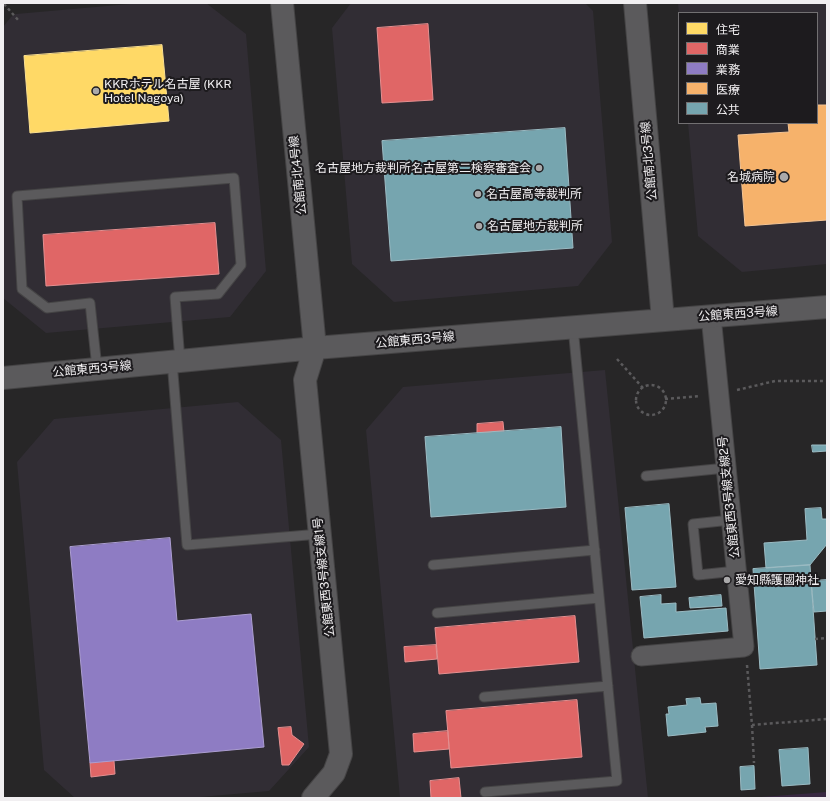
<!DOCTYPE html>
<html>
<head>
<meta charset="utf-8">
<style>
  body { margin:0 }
  #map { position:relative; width:830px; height:801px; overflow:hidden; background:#272627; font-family:"Public Sans","Noto Sans JP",sans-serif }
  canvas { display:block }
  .frame { position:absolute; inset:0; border:4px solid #f1eff1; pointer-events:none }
  .legend { position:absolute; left:678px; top:12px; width:140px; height:112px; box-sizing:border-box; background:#1d1b1e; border:1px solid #727072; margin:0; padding:5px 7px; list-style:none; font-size:12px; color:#f1eff1 }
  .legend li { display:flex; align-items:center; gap:8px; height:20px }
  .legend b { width:20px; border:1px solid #727072 }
</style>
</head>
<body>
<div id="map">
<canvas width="830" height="801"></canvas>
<div class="frame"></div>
<ul class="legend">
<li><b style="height:11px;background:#ffd966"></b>住宅</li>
<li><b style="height:11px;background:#e06666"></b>商業</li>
<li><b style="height:11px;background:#8e7cc3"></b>業務</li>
<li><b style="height:11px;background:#f6b26b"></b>医療</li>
<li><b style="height:11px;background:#76a5af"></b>公共</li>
</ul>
</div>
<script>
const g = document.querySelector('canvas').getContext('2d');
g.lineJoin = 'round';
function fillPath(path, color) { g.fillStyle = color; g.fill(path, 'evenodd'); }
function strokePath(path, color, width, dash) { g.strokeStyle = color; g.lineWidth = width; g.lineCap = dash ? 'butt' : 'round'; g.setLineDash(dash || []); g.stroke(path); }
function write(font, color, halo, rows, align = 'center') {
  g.font = font + ' "Public Sans","Noto Sans JP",sans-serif'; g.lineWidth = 4; g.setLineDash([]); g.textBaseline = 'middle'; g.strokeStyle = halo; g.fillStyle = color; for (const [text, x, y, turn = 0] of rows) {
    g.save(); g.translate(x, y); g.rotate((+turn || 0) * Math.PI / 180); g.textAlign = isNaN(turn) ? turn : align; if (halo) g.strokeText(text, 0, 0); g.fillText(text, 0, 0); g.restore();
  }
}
fillPath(new Path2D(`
  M 141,3 L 206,3 L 246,34 L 266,271 L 230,317 L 46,333 L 3,298 L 3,27 L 11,17 L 16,14 Z
  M 351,3 L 585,3 L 593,11 L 612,242 L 578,286 L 394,302 L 352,264 L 332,28 Z
  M 678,3 L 827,3 L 827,264 L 742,272 L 698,236 L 688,123 L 817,123 L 817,13 L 679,13 L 679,15 Z
  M 605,370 L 648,798 L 400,798 L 366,430 L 403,387 Z
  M 238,402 L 281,440 L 309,747 L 269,791 L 189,798 L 75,798 L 44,770 L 17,462 L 54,419 Z`), '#312d34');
fillPath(new Path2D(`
  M 827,792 L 827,798 L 748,798 Z`), '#382841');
const homes = new Path2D(`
  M 162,45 L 169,121 L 30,133 L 24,56 Z`);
fillPath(homes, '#ffd966');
strokePath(homes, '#fbe090', 1);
const shops = new Path2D(`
  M 428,24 L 433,100 L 382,103 L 377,28 Z
  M 215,223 L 219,274 L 46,286 L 43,235 Z
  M 503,422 L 504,432 L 477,433 L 477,424 Z
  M 575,616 L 579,662 L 439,674 L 435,628 Z
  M 436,645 L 437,659 L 405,662 L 404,647 Z
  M 577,700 L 582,757 L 451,768 L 446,711 Z
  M 291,727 L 292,735 L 304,744 L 289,765 L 282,765 L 278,728 Z
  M 448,731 L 449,749 L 414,752 L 413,734 Z
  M 114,761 L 115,774 L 91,777 L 90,763 Z
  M 459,778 L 461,798 L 431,798 L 430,781 Z`);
fillPath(shops, '#e06666');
strokePath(shops, '#e58f90', 1);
const offices = new Path2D(`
  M 170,538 L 177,621 L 251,614 L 264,747 L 90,763 L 70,547 Z`);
fillPath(offices, '#8e7cc3');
strokePath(offices, '#ac9ed1', 1);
const health = new Path2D(`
  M 817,105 L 827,105 L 827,220 L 745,226 L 738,135 L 789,132 L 788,123 L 817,123 Z`);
fillPath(health, '#f6b26b');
strokePath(health, '#f4c493', 1);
const public = new Path2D(`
  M 565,128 L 573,248 L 391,261 L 382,141 Z
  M 561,427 L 566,507 L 431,517 L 425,437 Z
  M 812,445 L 827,445 L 827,451 L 813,452 Z
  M 669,504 L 676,587 L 632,590 L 625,508 Z
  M 821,508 L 822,519 L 827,519 L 827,544 L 810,565 L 766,568 L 764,543 L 807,540 L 805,509 Z
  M 810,565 L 817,665 L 760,669 L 753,569 Z
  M 827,580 L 827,611 L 814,612 L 811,581 Z
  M 661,595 L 661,604 L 676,603 L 676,612 L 726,608 L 728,631 L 644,638 L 640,597 Z
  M 721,595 L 722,606 L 690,608 L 689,598 Z
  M 700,698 L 701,704 L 716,703 L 718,726 L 705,727 L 706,732 L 668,736 L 666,714 L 669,714 L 668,707 L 687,705 L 686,699 Z
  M 808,748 L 810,784 L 782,786 L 779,750 Z
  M 754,766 L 755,789 L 741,790 L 740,767 Z`);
fillPath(public, '#76a5af');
strokePath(public, '#9bbbc3', 1);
const service = new Path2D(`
  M 172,361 L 187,545 L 320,534
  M 97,368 L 90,303 L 47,308 L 22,289 L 17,196 L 234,178 L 241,265 L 218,294 L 175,297 L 180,361
  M 646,476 L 726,468
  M 731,520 L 693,524 L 698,575 L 736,571
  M 433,565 L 595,550
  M 437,613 L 599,598
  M 484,697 L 608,686
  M 485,792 L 617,781 L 573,327`);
const minor = new Path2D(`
  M 641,656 L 744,647 L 711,316`);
const tertiary = new Path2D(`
  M 282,3 L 315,348 L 305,380 L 341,754 L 334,773 L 313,798
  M 635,3 L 663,320
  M 3,378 L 315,348 L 827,307`);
strokePath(service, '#454445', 11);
strokePath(minor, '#454445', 21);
strokePath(tertiary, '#454445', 24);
strokePath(new Path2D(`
  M 4,4 L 19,21
  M 617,359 L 643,388
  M636 400a15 15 0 1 1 30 0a15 15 0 1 1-30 0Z
  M 737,390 L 775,381 L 827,381
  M 665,399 L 700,396
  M 815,639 L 827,638
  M 747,665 L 752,725 L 827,719
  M 752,725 L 754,763`), '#5b5a5c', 2.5, [3, 3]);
strokePath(service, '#5b5a5c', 9);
strokePath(minor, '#5b5a5c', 19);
strokePath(tertiary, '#5b5a5c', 22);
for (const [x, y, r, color] of [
  [96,91,4,"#aaa9aa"],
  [539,168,4,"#aaa9aa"],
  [784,177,5,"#aaa9aa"],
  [478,194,4,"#aaa9aa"],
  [479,226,4,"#aaa9aa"],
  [727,580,4,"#aaa9aa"]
]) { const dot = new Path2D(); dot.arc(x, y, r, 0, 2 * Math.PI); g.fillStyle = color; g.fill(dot); strokePath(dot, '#1d1b1e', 1.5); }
write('12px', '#f1eff1', '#1d1b1e', [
  ["KKRホテル名古屋 (KKR",104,84],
  ["Hotel Nagoya)",104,98],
  ["名古屋地方裁判所名古屋第二検察審査会",531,168,"right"],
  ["名城病院",775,177,"right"],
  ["名古屋高等裁判所",486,194],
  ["名古屋地方裁判所",487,226],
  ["愛知縣護國神社",735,580]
], 'left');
write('12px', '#f1eff1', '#1d1b1e', [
  ["公館南北3号線",649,161,-95],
  ["公館南北4号線",298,175,-96],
  ["公館東西3号線",738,314,-4],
  ["公館東西3号線",415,340,-5],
  ["公館東西3号線",92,369,-5],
  ["公館東西3号線支線2号",729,497,-96],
  ["公館東西3号線支線1号",324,577,-96]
]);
</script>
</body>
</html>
